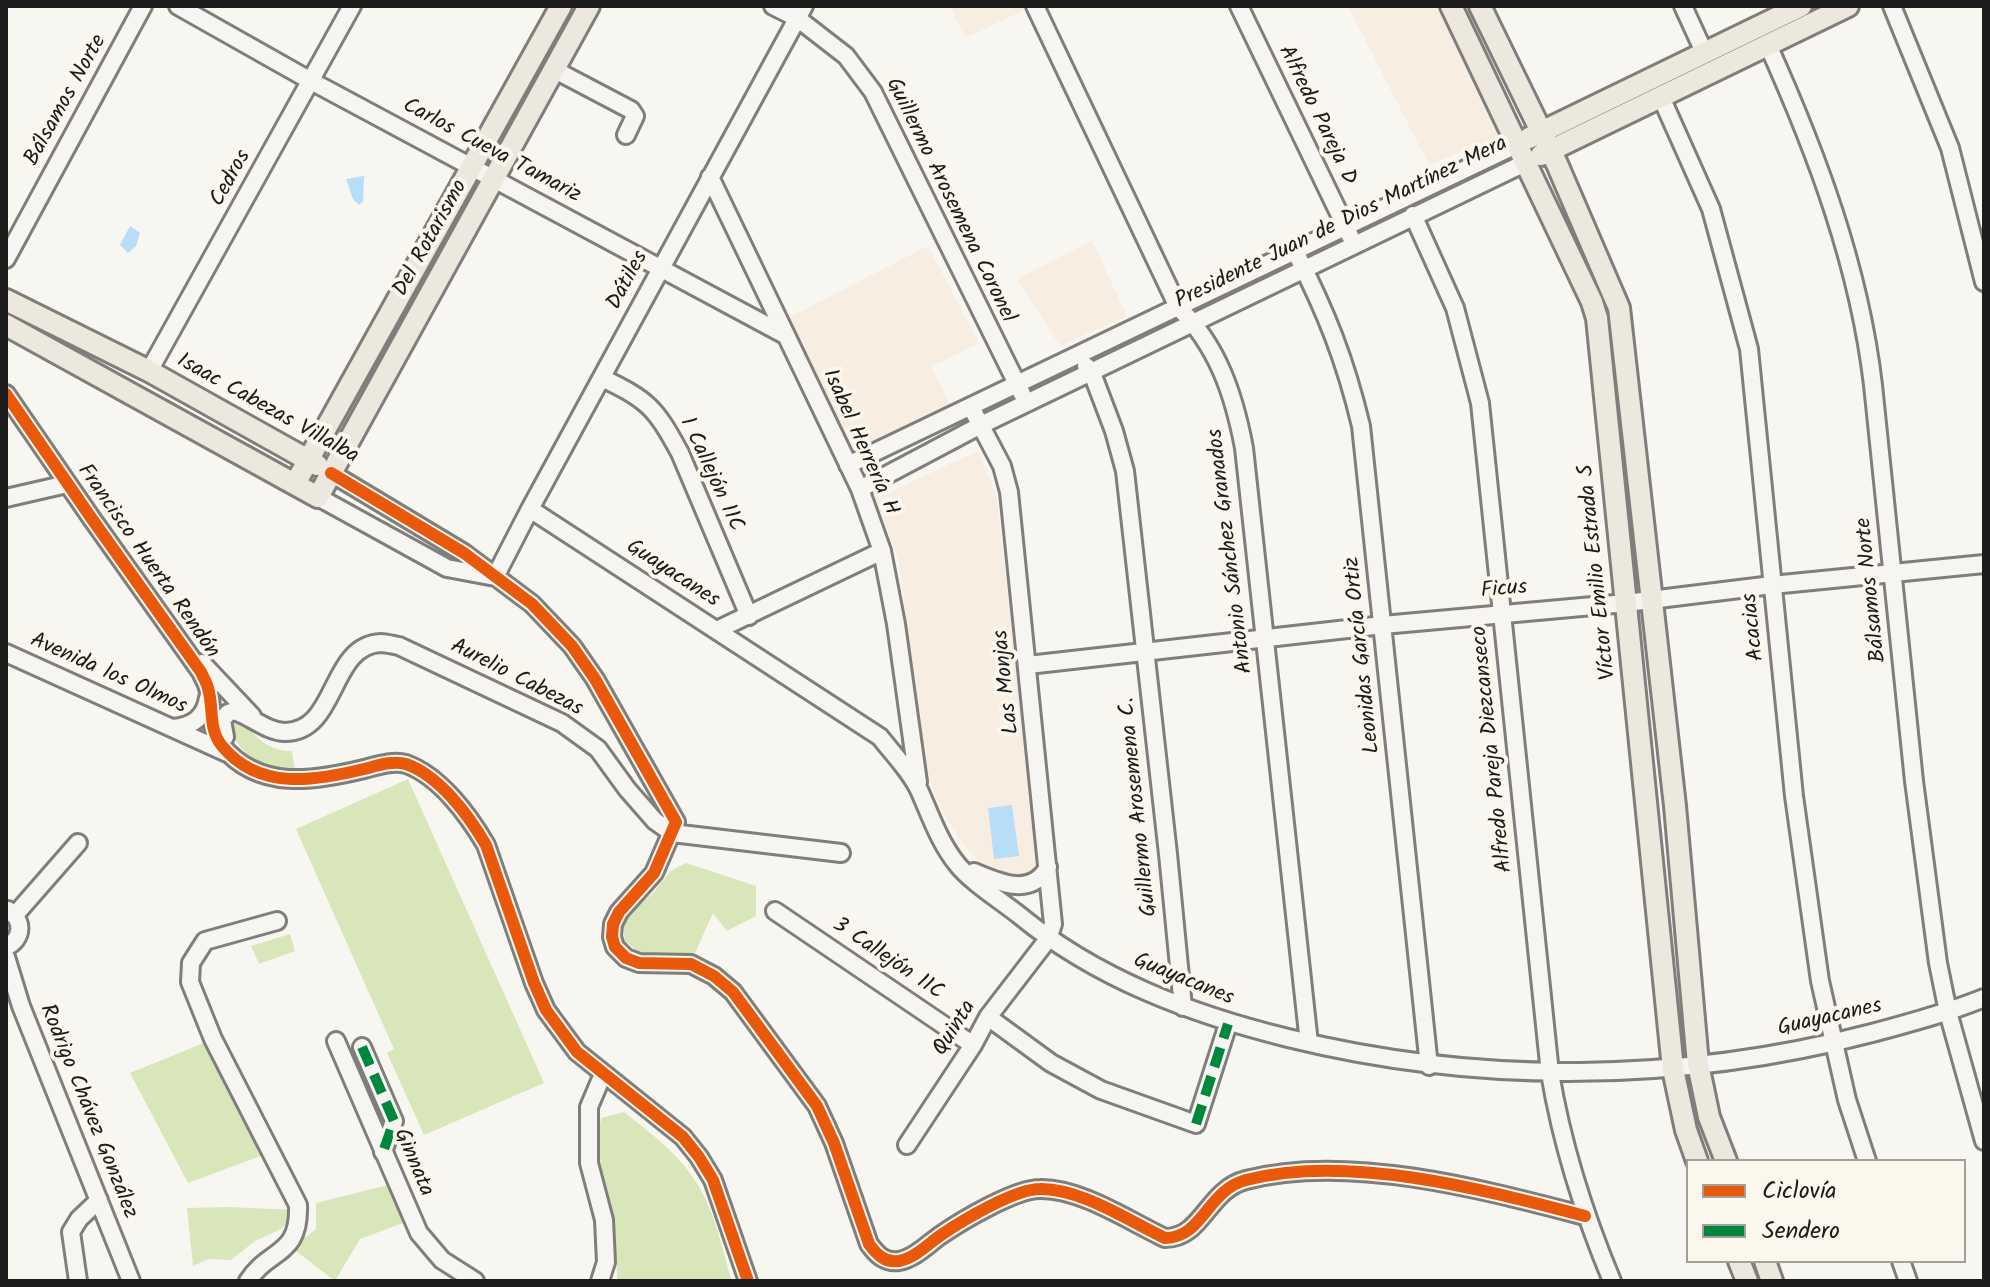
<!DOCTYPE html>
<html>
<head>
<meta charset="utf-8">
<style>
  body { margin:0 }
  #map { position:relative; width:1990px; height:1287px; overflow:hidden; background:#f8f6f0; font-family:Kalam,sans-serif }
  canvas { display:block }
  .frame { position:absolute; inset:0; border:8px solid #1c1c1c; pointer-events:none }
  .legend { position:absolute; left:1686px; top:1159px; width:280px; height:104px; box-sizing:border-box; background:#fbf7ec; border:2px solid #a29f99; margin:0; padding:10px 14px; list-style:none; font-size:24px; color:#1c1c1c }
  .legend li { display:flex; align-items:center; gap:16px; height:40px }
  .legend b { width:40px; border:2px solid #a29f99 }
</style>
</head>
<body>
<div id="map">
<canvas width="1990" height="1287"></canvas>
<div class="frame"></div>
<ul class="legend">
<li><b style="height:10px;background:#e8590c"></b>Ciclovía</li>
<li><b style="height:10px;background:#00873e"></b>Sendero</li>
</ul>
</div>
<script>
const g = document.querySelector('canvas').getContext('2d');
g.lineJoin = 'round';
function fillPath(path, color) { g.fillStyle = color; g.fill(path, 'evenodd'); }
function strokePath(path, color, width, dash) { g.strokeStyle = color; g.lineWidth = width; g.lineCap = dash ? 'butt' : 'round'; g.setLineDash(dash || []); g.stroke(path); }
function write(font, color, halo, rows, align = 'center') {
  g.font = font + ' Kalam,sans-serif'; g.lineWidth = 8; g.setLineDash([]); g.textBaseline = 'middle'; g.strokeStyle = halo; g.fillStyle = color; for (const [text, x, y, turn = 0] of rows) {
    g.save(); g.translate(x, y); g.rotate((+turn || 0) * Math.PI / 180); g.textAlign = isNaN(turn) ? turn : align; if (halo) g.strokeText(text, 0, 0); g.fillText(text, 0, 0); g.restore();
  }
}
fillPath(new Path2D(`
  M 950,6 L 1022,6 L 1024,10 L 965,38 Z
  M 1348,6 L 1438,6 L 1500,136 L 1429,165 Z
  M 1092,241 L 1127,316 L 1060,346 L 1017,279 Z
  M 928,246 L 979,343 L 931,367 L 951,406 L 854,455 L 784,320 Z
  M 978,451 L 997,497 L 1037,862 L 1034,871 L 1020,875 L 999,873 L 981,863 L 961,841 L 943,814 L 928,777 L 898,557 L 875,499 Z`), '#f7ede1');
fillPath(new Path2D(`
  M 229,719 L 243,720 C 255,738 269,751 292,751 L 295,770 C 262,765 233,756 229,719 Z
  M 408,779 L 544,1083 L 424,1135 L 387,1053 L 394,1049 L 296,829 Z
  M 686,863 L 756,886 L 756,916 L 727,931 L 713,913 L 695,953 L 643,956 L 625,941 L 622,918 L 651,895 L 671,871 Z
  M 290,934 L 295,951 L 259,964 L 251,946 Z
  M 211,1040 L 269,1153 L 188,1183 L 130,1073 Z
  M 624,1112 C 648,1131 674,1150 692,1176 C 714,1206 721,1246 732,1281 L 617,1281 C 619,1227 592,1168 601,1118 Z
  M 388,1185 L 403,1223 L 360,1239 L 335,1281 L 292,1248 L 316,1229 L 316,1203 Z
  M 229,1207 L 295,1210 L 295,1218 L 279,1230 L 255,1241 L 231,1260 L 208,1259 L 193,1266 L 187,1208 Z`), '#d9e6ba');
fillPath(new Path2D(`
  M 364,176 L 363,202 L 359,205 L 353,199 L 346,179 Z
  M 130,226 L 140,233 L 136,246 L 128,253 L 120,245 Z
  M 1012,805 L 1019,856 L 994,859 L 988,808 Z`), '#b7ddf7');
const minor = new Path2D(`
  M 178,6 L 311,81 L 785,335
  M 773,6 L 797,18 L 846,56 L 873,92 L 1022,394
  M 1035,6 L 1178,307 C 1218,346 1234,395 1244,448 L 1309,1043
  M 1239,6 L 1350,236
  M 1683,6 L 1705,54
  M 1892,6 L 1950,148 L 1984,282
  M 1768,45 C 1817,154 1859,266 1873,385 L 1914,781 L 1938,963 L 1948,1012 L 1984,1141
  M 553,69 L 631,110 L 635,116 L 626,135
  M 1661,97 L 1711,209 L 1749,349 L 1794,796 L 1820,981 L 1847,1100 L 1867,1161
  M 710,177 L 860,489 L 882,551 L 896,624 L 918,782
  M 1413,215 L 1455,308 L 1480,403 L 1550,1073 C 1562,1145 1584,1214 1612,1281
  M 1295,251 C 1326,312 1345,359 1361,426 L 1429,1066
  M 6,259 L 143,6
  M 1086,366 L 1092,373 L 1114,431 L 1125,471 L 1168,854 L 1183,1007
  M 149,371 L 352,6
  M 602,378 C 648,400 655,407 680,453 L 749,616
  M 6,394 L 92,519 L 201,672 C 203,677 207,683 208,688 C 214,709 208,729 222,746 C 259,791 315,781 364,769 C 376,766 393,760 406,764 C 440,776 469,816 486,845 L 534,983 L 546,1010 L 577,1052 L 683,1137 L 699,1157 L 713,1180 L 748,1281
  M 848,465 L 1518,144
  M 331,473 L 464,553 L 532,604 L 572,646 L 595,679 L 676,822 L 654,873 L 619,912 L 613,924 L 612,937 L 615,947 L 626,958 L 639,963 L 691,964 L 714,976 L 733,992 L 817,1106 L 834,1143 L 869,1244 C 877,1255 885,1263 899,1261 C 915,1258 928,1244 941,1235 C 963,1220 1015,1189 1040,1189 C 1080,1188 1129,1221 1165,1238 C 1203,1238 1207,1190 1246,1180 C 1348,1153 1485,1190 1585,1216
  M 860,489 L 981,425 L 1527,162
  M 318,497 L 447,568 L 495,577
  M 6,498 L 67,484
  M 530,509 L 880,737 C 894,755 911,772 920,792 C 931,817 940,843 957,864 C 971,882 1000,900 1019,915 C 1097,979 1191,1014 1288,1038 C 1479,1085 1681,1083 1872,1033 C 1910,1023 1947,1013 1984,998
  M 495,577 L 530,509 L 804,6
  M 717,630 L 882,551
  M 6,653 L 227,753
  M 202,663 L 252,716
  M 1028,665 L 1383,625 L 1626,603 L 1772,585 L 1984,564
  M 173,728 C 192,726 205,718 208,698
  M 225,737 L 222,720 L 228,713 L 234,711 C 251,716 267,732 285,732 C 338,732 329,645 381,643 C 386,643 393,645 399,646 L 562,723 L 598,749 L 627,789 L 655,821 L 672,833 L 841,853
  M 974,872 C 998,882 1031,898 1048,867
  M 775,911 L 973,1045
  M 15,915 L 78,843
  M 6,947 C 23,939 24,920 8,910
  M 6,957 L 21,1006 L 131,1281
  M 988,1017 L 1051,1063 L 1101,1090 L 1196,1124 L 1228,1024
  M 336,1041 L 419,1233 L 442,1260 L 475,1281
  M 362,1047 L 394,1121 L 383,1152
  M 907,1145 L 973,1045 L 988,1017 L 1048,939 L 1053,924 L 1009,492 L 1002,466 L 971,407
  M 1901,1261 L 1908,1281
  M 78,1281 L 71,1232 L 79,1219 L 99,1200
  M 248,1281 C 269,1248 300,1257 298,1205 L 213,1039 L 190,982 L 191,963 L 205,941 L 277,921
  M 600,1281 L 606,1262 L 604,1220 L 589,1163 L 589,1107 L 603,1074`);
const major = new Path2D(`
  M 1451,6 L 1592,302 L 1597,318 L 1673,1069 L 1686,1130 L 1697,1161
  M 1480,6 L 1557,164 L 1619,308 L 1675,806 L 1698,1064 L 1709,1117 L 1726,1161
  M 1529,138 L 1801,6
  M 1541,155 L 1848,6
  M 6,300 L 149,371 L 317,465
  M 6,325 L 318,497 L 589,6
  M 295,484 L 561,6
  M 1739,1261 L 1747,1281
  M 1765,1261 L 1772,1281`);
strokePath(minor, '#7f7e7b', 22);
strokePath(major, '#7f7e7b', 26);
strokePath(minor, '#f6f5f1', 16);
strokePath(major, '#ede8dd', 20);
strokePath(new Path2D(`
  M 362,1047 L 394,1121 L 383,1152
  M 1196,1124 L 1228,1024`), '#00873e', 10, [20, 10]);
strokePath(new Path2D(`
  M 6,394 L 92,519 L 201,672 C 203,677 207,683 208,688 C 214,709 208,729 222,746 C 259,791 315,781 364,769 C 376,766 393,760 406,764 C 440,776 469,816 486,845 L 534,983 L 546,1010 L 577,1052 L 683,1137 L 699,1157 L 713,1180 L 748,1281
  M 331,473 L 464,553 L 532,604 L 572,646 L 595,679 L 676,822 L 654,873 L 619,912 L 613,924 L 612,937 L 615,947 L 626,958 L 639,963 L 691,964 L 714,976 L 733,992 L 817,1106 L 834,1143 L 869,1244 C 877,1255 885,1263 899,1261 C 915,1258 928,1244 941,1235 C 963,1220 1015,1189 1040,1189 C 1080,1188 1129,1221 1165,1238 C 1203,1238 1207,1190 1246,1180 C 1348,1153 1485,1190 1585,1216`), '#e8590c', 12);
write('22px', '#1c1c1c', '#fbf7ec', [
  ["Bálsamos Norte",67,101,-61],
  ["Alfredo Pareja D",1316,116,64],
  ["Carlos Cueva Tamariz",491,152,28],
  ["Cedros",232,179,-61],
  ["Guillermo Arosemena Coronel",949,201,64],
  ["Presidente Juan de Dios Martínez Mera",1342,224,-26],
  ["Del Rotarismo",432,239,-61],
  ["Dátiles",629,281,-62],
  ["Isaac Cabezas Villalba",267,410,29],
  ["Isabel Herrería H",859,443,66],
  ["1 Callejón 11C",710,475,65],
  ["Antonio Sánchez Granados",1232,551,-97],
  ["Francisco Huerta Rendón",147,562,55],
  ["Víctor Emilio Estrada S",1599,572,-96],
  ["Guayacanes",672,575,33],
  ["Bálsamos Norte",1873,590,-96],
  ["Ficus",1504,591,-5],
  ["Acacias",1755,627,-96],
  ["Leonidas García Ortiz",1364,655,-96],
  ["Avenida los Olmos",108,675,24],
  ["Aurelio Cabezas",516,679,27],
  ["Las Monjas",1008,682,-96],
  ["Alfredo Pareja Diezcanseco",1494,749,-96],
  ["Guillermo Arosemena C.",1140,807,-96],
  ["3 Callejón 11C",887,960,34],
  ["Guayacanes",1183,981,22],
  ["Guayacanes",1830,1019,-13],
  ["Quinta",956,1029,-58],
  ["Rodrigo Chávez González",87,1112,68],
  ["Ginnata",412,1163,67]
]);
</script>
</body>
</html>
